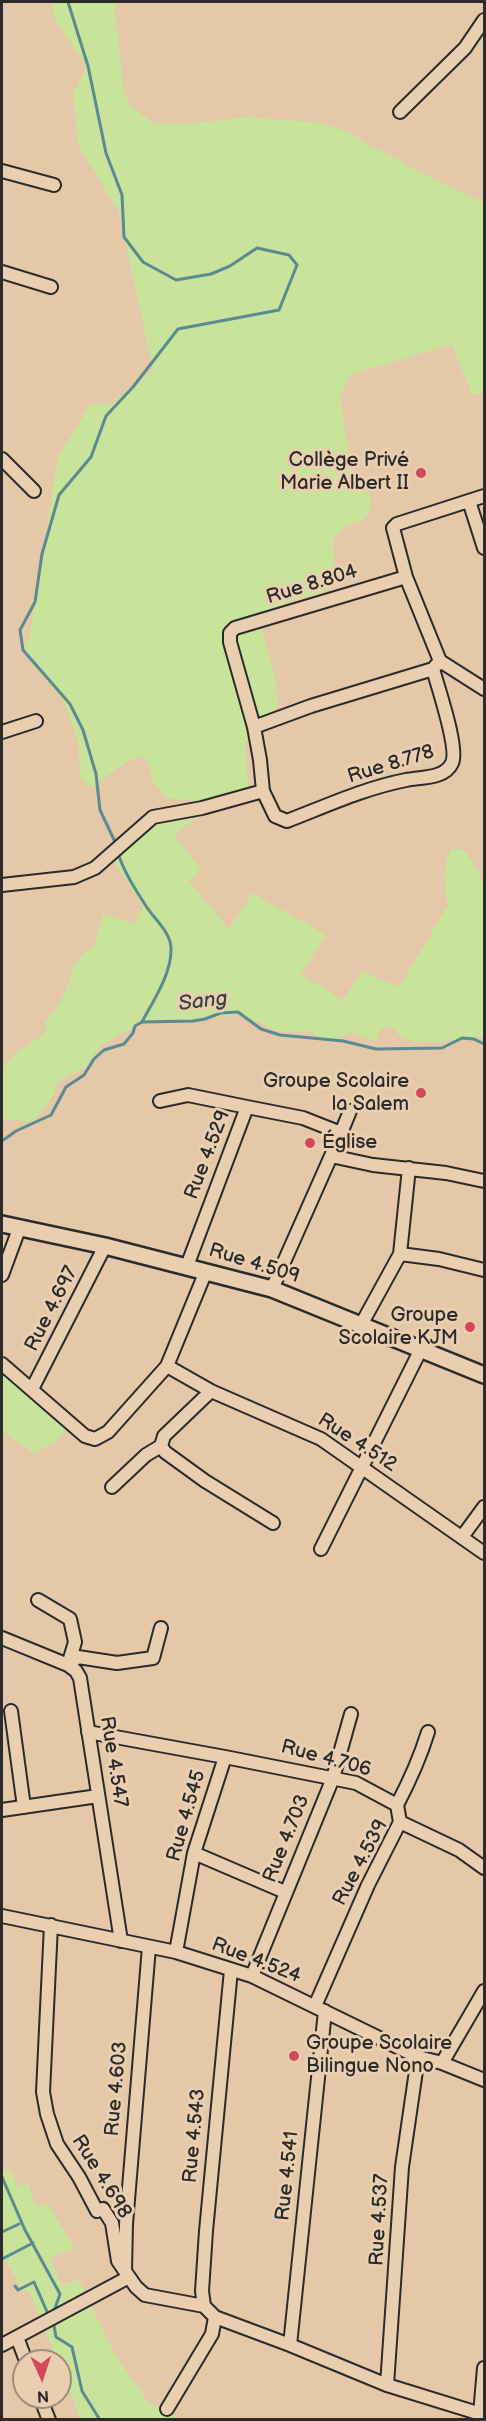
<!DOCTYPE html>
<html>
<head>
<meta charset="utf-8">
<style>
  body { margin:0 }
  #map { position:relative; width:486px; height:2421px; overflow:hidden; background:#e4c8a7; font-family:"Balsamiq Sans",sans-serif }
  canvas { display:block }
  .frame { position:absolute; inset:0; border:3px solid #2b2b2b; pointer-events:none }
  .north { position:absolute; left:12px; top:2349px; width:60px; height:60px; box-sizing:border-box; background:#e9ceb0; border:2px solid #9d8d7b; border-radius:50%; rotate:177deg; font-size:16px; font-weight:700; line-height:24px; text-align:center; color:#2b2b2b }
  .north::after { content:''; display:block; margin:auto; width:21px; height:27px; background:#d1495b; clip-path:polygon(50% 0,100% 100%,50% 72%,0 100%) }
</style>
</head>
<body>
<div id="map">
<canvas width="486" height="2421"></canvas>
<div class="frame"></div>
<div class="north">N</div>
</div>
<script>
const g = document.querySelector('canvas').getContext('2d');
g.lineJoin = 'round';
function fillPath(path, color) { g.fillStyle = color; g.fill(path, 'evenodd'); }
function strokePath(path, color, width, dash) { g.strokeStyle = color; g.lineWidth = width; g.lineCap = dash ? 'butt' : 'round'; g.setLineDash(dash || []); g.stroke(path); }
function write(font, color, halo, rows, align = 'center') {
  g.font = font + ' "Balsamiq Sans",sans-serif'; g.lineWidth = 6; g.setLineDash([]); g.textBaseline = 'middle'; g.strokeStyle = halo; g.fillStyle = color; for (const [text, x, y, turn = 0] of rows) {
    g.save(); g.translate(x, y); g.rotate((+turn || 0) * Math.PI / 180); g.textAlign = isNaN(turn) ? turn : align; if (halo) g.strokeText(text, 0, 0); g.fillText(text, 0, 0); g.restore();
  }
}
fillPath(new Path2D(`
  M 52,2 L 116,2 L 115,12 L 124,92 L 129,104 L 154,124 L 195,123 L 249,117 L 320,123 L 349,132 L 369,145 L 404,162 L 407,166 L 484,203 L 484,393 L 472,395 L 452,344 L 350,375 L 340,398 L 352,472 C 362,476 367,481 369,492 C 378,531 347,515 335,538 C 328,552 343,576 330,587 C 315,599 294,596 278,608 C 272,612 267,623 262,630 L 276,679 L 278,707 L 252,727 L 245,745 L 248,787 L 239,797 L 206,802 L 167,798 L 153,782 L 148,763 L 142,756 L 126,762 L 94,786 L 87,786 L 80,776 L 78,742 L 64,701 L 31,662 L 22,647 L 29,640 L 58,457 L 90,405 L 113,403 L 153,369 L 118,210 L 78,145 L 73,94 L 87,66 L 54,18 Z
  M 190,814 L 193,820 L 174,835 L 201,869 L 189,881 L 229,929 L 252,893 L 326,935 L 301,975 L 343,1000 L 362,971 L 399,987 L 448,905 C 444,886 442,866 451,849 L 464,850 L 477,869 L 484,886 L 484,1037 C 465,1037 401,1054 394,1027 L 382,1027 L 376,1041 L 352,1033 L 335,1039 L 322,1038 L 310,1032 L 279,1032 L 241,1014 L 196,1020 L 144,1022 L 102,1044 L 85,1067 L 59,1081 L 49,1103 L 34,1120 L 27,1122 L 14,1120 L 2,1120 L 2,1069 L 14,1054 L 40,1037 L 47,1028 L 45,1023 C 53,1012 61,1002 66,990 C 75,967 69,961 94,948 L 103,914 L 134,924 L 143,907 L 113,860 L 162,821 Z
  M 2,1370 L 67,1428 L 58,1441 L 33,1453 L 2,1431 Z
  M 9,2169 L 18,2187 L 27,2182 L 37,2207 L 48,2203 L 74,2248 L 51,2258 L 61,2284 L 79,2280 L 113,2351 L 148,2402 L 180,2419 L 80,2419 L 60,2361 L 58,2361 L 29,2291 L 23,2291 L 5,2260 L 2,2244 L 2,2171 Z`), '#c8e49a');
strokePath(new Path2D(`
  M 68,2 L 88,66 L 106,153 L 122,195 L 124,237 L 143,262 L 176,280 L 211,274 L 230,266 L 257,248 L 289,255 L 297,265 L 279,310 L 178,329 L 133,387 L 106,416 L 91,457 L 59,495 L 42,554 L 35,602 L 20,630 L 23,650 L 70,704 L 83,730 L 96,774 L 100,810 L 116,844
  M 118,853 C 124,872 135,889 146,906 C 154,919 172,933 171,950 C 171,975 153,1001 142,1022
  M 2,1141 L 16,1131 L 51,1115 L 66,1087 L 84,1075 L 94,1059 L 104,1050 L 124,1044 L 133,1033 L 135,1026 L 142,1022 L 193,1021 L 205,1019 L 221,1013 L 238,1012 L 261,1029 L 280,1035 L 343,1041 L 376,1049 L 442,1048 L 462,1038 L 474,1039 L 484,1044
  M 2,2177 L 25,2230 L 60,2294 L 53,2314
  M 2,2232 L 19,2224
  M 2,2259 L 33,2243
  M 15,2286 L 18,2290 L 34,2282 L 48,2314
  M 53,2320 L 56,2337 L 72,2347 L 82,2391 L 100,2420`), '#5b8b92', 3);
const minor = new Path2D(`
  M 400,112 L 465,48 L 484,20
  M 2,171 L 54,185
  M 2,272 L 51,287
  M 2,459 L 34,491
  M 469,501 L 484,548
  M 440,661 L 484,689
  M 254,727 L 230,642 L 230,633 L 235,628 L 406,577
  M 2,732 L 36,721
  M 263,791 L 275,816 L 287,821 C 326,806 365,788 406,780 C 420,777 445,779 452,763 C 459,748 438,688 433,669 L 440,661 L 406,577 L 393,528 L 397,524 L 484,496
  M 2,885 L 74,877 L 95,868 L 153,817 L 202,808 L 263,791 L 260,760 L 254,727 L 311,706 L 433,669
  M 160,1101 L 188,1095 L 247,1107 L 187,1266
  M 247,1107 L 303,1118 L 341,1133 L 331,1156 L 373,1165 L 446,1173 L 484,1181
  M 341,1133 L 350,1111
  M 400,1254 L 439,1259 L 484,1270
  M 2,1275 L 19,1229
  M 272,1289 L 331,1156
  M 361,1325 L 400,1254 L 409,1168
  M 2,1364 L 85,1436 L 95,1439 L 108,1432 L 167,1366 L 206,1271
  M 167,1366 L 211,1391 L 321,1439 L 484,1553
  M 32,1389 L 105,1246
  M 161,1446 L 165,1452 L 205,1481 L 273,1523
  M 112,1487 L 146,1455 L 161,1446 L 164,1436 L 211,1391
  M 462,1537 L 484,1507
  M 321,1549 L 421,1349
  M 38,1600 L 70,1619 L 75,1642 L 68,1665 L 78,1657 L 117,1663 L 153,1658 L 161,1628
  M 2,1638 L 68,1665 L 76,1671 L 80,1678 L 121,1941
  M 11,1711 L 24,1807
  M 88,1732 L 225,1757 L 194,1853 L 176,1952
  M 225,1757 L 356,1783 L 397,1805 L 400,1822
  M 397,1805 C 409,1782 420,1758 428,1732
  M 2,1810 L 98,1796
  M 194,1853 L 285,1892
  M 2,1916 L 176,1952 L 252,1976 L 418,2057 L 442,2063 L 484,2080
  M 51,1925 L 43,2092 L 47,2114 L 57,2144 L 79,2177 L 97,2211 L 103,2209 L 112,2223 L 118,2261 L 136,2287 L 145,2295 L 204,2306 L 215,2317 L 290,2345 L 387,2385 L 484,2415
  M 252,1976 L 333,1778 L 351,1714
  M 315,2006 L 368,1885 L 400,1822 L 459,1850 L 484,1868
  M 442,2063 L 484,1991
  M 125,2271 L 126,2224 L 149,1947
  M 204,2306 L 202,2291 L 206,2231 L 231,1970
  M 17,2337 L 26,2361
  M 2,2345 L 129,2277
  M 290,2345 L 325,2011
  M 387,2385 L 402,2167 L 418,2057
  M 40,2397 L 49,2420
  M 167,2409 L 212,2334 L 215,2317
  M 480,2414 L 484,2368`);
const tertiary = new Path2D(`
  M 2,1224 L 105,1246 L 272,1289 L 484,1375`);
strokePath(minor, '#2b2b2b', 16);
strokePath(tertiary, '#2b2b2b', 20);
strokePath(minor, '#e9ceb0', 12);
strokePath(tertiary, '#e9ceb0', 15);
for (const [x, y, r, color] of [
  [421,473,6,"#d1495b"],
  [421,1093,6,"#d1495b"],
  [310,1143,6,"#d1495b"],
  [470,1327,6,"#d1495b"],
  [294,2056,6,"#d1495b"]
]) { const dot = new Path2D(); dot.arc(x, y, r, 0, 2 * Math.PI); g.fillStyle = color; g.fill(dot); strokePath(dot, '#e9ceb0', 2); }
write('20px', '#2b2b2b', '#e9ceb0', [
  ["Collège Privé",409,461],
  ["Marie Albert II",409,484],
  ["Groupe Scolaire",409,1082],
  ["la Salem",409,1105],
  ["Église",322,1143,"left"],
  ["Groupe",458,1316],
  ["Scolaire KJM",458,1339],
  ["Groupe Scolaire",306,2044,"left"],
  ["Bilingue Nono",306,2067,"left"]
], 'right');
write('20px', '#2b2b2b', '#e9ceb0', [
  ["Rue 8.804",312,585,-17],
  ["Rue 8.778",391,765,-17],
  ["Rue 4.529",208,1155,-69],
  ["Rue 4.509",254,1264,17],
  ["Rue 4.697",52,1309,-63],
  ["Rue 4.512",357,1443,33],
  ["Rue 4.706",326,1759,15],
  ["Rue 4.547",113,1762,81],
  ["Rue 4.545",187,1816,-74],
  ["Rue 4.703",287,1839,-68],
  ["Rue 4.539",361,1863,-62],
  ["Rue 4.524",256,1961,21],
  ["Rue 4.603",117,2089,-85],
  ["Rue 4.543",195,2136,-85],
  ["Rue 4.541",288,2176,-84],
  ["Rue 4.698",101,2177,58],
  ["Rue 4.537",380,2220,-87]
]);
write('italic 21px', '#374345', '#e9ceb0', [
  ["Sang",203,1002,-7]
]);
</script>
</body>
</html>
